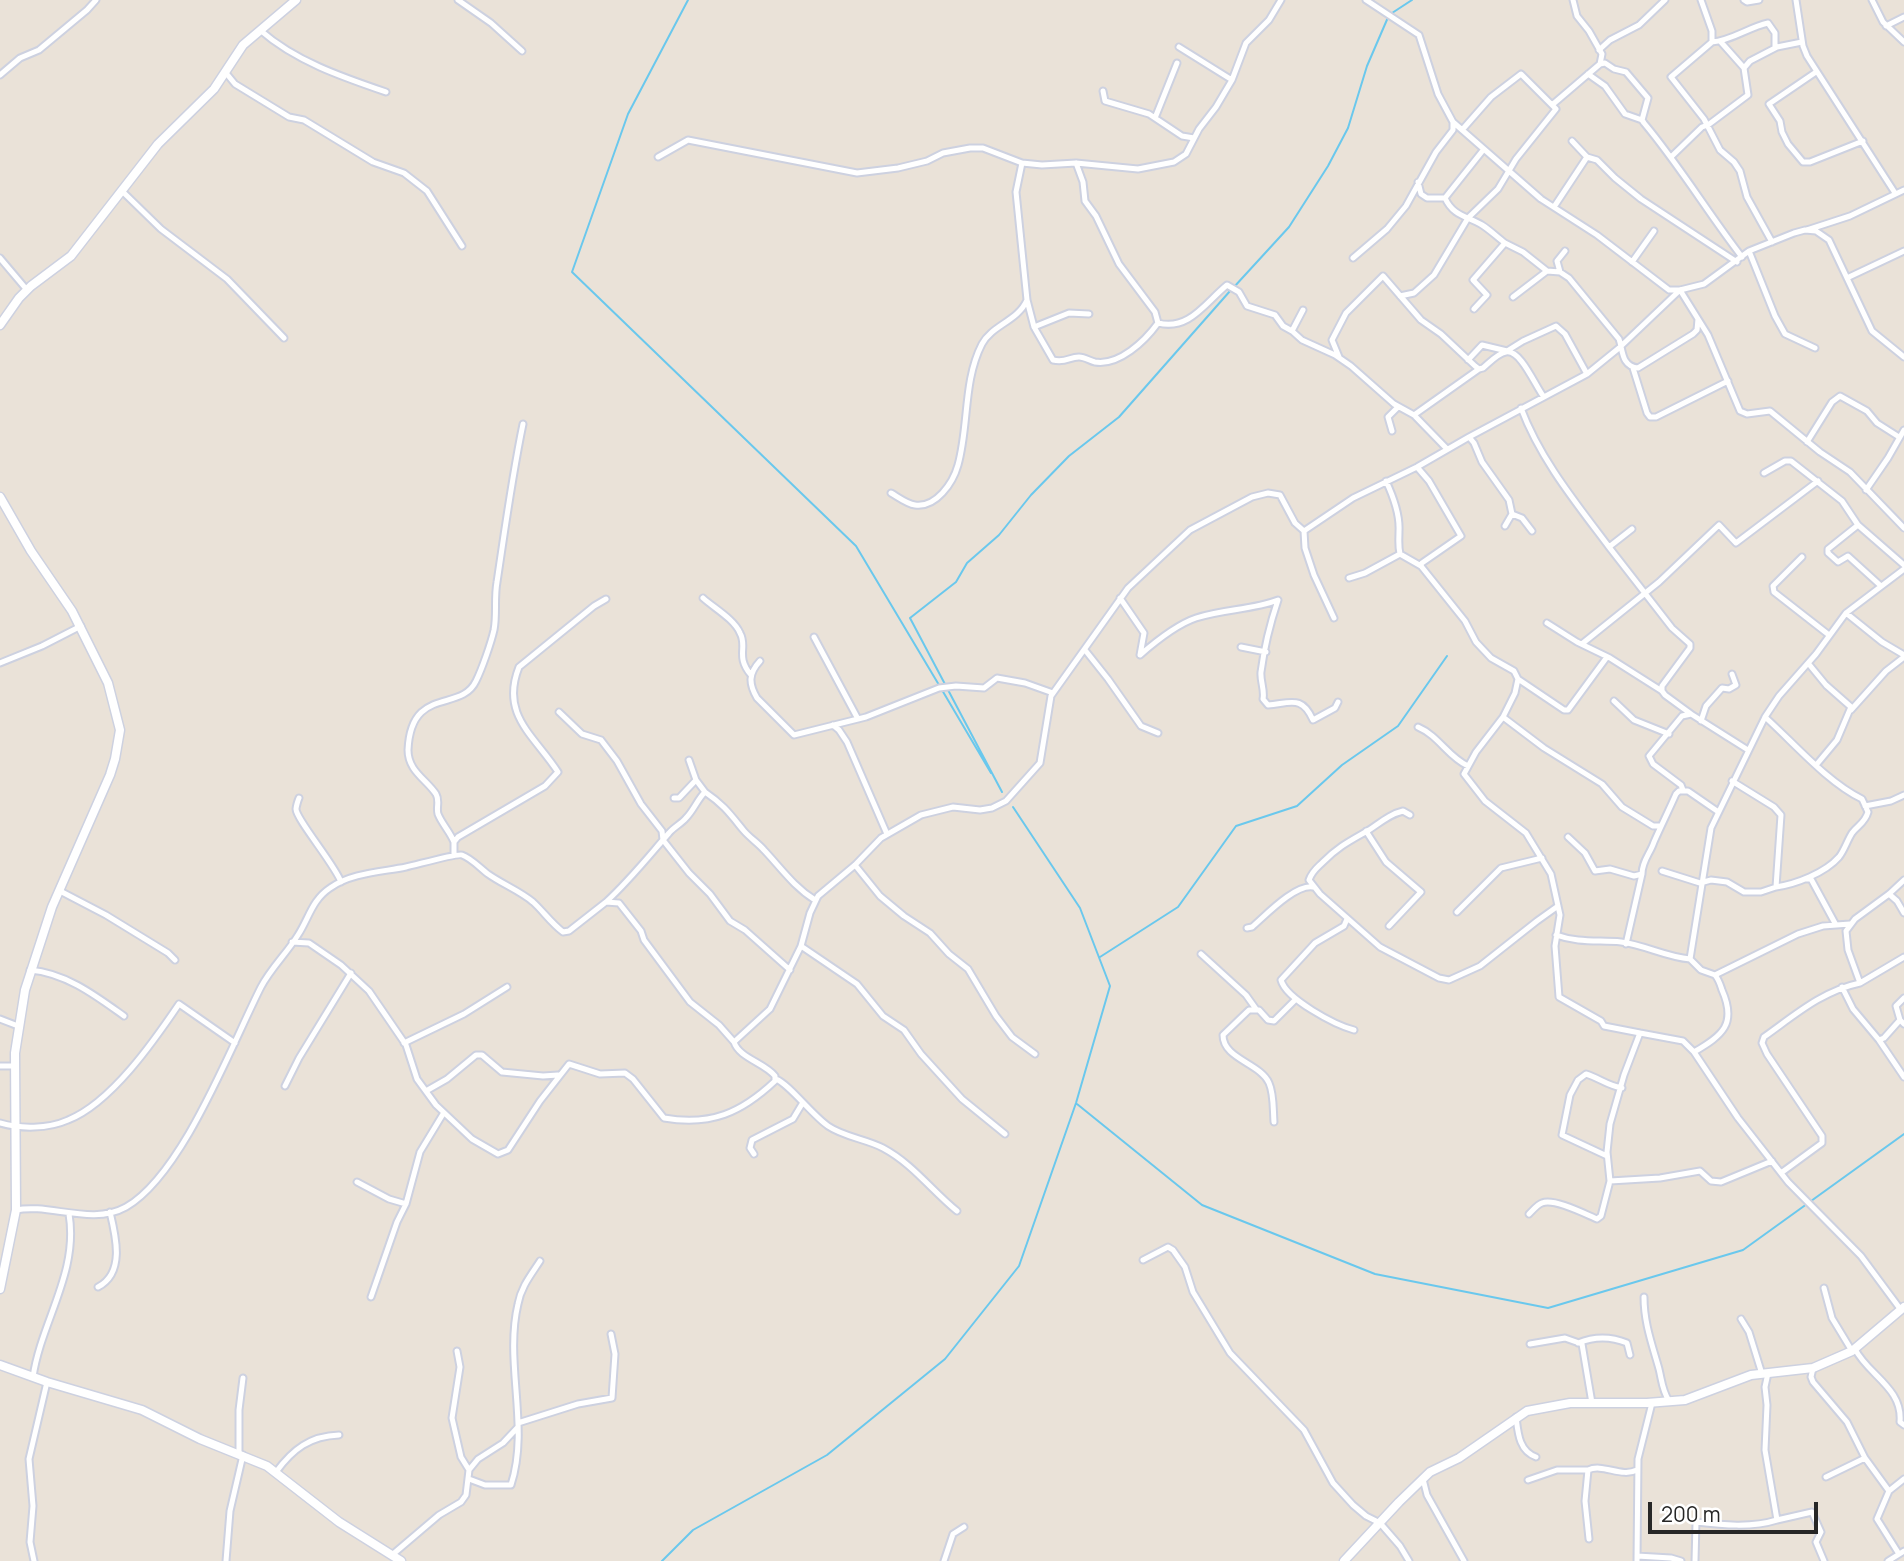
<!DOCTYPE html>
<html>
<head>
<meta charset="utf-8">
<style>
  body { margin:0 }
  #map { position:relative; width:1904px; height:1561px; overflow:hidden; background:#eae2d8; font-family:Manrope,sans-serif }
  canvas { display:block }
  .scale { position:absolute; left:1648px; top:1502px; width:170px; height:32px; box-sizing:border-box; border:4px solid #272727; border-top:0; padding-left:9px; font-size:21px; line-height:24px; white-space:nowrap; color:#272727; -webkit-text-stroke:5px #fff; paint-order:stroke }
</style>
</head>
<body>
<div id="map">
<canvas width="1904" height="1561"></canvas>
<div class="scale">200 m</div>
</div>
<script>
const g = document.querySelector('canvas').getContext('2d');
g.lineJoin = 'round';
function strokePath(path, color, width, dash) { g.strokeStyle = color; g.lineWidth = width; g.lineCap = dash ? 'butt' : 'round'; g.setLineDash(dash || []); g.stroke(path); }
strokePath(new Path2D(`
  M 688,0 L 628,114 L 572,272 L 856,546 L 939,685
  M 1234,287 L 1289,227 L 1328,166 L 1348,128 L 1367,66 L 1389,15 L 1412,0
  M 942,690 L 991,773
  M 1002,792 L 910,618 L 956,582 L 967,563 L 999,535 L 1031,495 L 1069,456 L 1119,417 L 1230,291
  M 1100,957 L 1178,907 L 1236,826 L 1297,806 L 1342,765 L 1398,726 L 1447,656
  M 1077,1104 L 1202,1205 L 1375,1274 L 1548,1308 L 1743,1250 L 1904,1134
  M 662,1561 L 693,1530 L 827,1455 L 945,1359 L 1019,1266 L 1076,1103 L 1110,986 L 1080,908 L 1013,807`), '#6ac8ed', 2);
const street = new Path2D(`
  M 458,0 L 491,23 L 522,51
  M 1366,0 L 1419,35 L 1438,94 L 1453,122 L 1541,199 L 1597,235 L 1669,290 L 1680,290 L 1704,284 L 1749,251 L 1794,233 L 1805,230 L 1816,231 L 1829,240 L 1872,331 L 1904,357
  M 1573,0 L 1577,16 L 1589,31 L 1602,54 L 1600,64
  M 1701,0 L 1712,31 L 1712,42
  M 1744,0 L 1747,2 L 1759,0
  M 1796,0 L 1803,46 L 1807,56 L 1895,193
  M 1872,0 L 1883,22 L 1904,42
  M 1886,26 L 1904,17
  M 260,30 C 295,61 342,77 386,92
  M 1179,47 L 1232,80
  M 1599,50 L 1610,40 L 1639,25 L 1665,0
  M 1744,68 L 1750,61 L 1777,47
  M 1816,72 L 1769,104 L 1780,121 L 1782,132 L 1788,144 L 1803,162 L 1810,162 L 1863,141
  M 226,73 L 235,84 L 289,117 L 304,120 L 373,162 L 404,173 L 427,191 L 462,246
  M 1588,74 L 1605,86 L 1625,114 L 1642,120
  M 0,75 L 20,58 L 39,50 L 87,10 L 96,0
  M 1103,91 L 1105,101 L 1149,114 L 1182,136 L 1194,138
  M 1552,105 L 1600,64 L 1605,63 L 1614,69 L 1626,72 L 1648,98 L 1642,120 L 1644,123 C 1680,166 1708,213 1742,257
  M 1155,118 L 1177,63
  M 1572,141 L 1587,157 L 1597,160 L 1615,178 L 1641,199 L 1737,262
  M 658,157 L 688,140 L 857,173 L 898,168 L 927,161 L 943,153 L 970,148 L 983,148 L 1022,163 L 1042,165 L 1076,163 L 1138,169 L 1174,162 L 1186,154 L 1199,129 L 1216,107 L 1232,80 L 1246,43 L 1269,20 L 1281,0
  M 1671,157 L 1702,127 L 1708,125 L 1748,95 L 1744,68 L 1720,41
  M 1418,182 L 1421,194 L 1427,198 L 1445,198 L 1484,149
  M 123,192 L 161,229 L 227,279 L 284,338
  M 1445,198 C 1453,216 1467,216 1482,225 C 1490,230 1497,237 1505,243
  M 1554,207 L 1587,157
  M 1807,230 L 1850,216 L 1904,190
  M 1772,242 L 1747,197 L 1740,171 L 1734,162 L 1720,150 L 1704,119 L 1671,77 L 1712,42 C 1731,41 1749,27 1768,23 L 1775,33 L 1775,46 L 1777,47 L 1802,42
  M 1749,251 L 1775,316 L 1785,334 L 1815,348
  M 0,258 L 27,290
  M 1353,258 L 1387,229 L 1406,206 L 1436,152 L 1453,130 L 1453,122
  M 1632,262 L 1654,231
  M 1560,272 L 1557,261 L 1565,251
  M 1849,277 L 1904,251
  M 1400,296 L 1414,293 L 1434,275 L 1468,218 L 1498,189 L 1516,159 L 1556,109 L 1521,74 L 1491,97 L 1462,130
  M 1513,297 L 1547,271 L 1560,272 L 1569,278 L 1619,339 C 1623,350 1621,366 1638,368 L 1693,334 L 1697,330 L 1698,319
  M 1027,300 L 1034,327 L 1069,313 L 1089,314
  M 1474,309 L 1487,295 L 1473,280 L 1505,243 L 1523,252 L 1547,271
  M 1303,310 L 1292,331 L 1302,340 L 1335,355 L 1351,366 L 1394,404 L 1414,415 L 1447,449
  M 1158,323 C 1189,331 1205,303 1227,285 L 1239,292 L 1247,306 L 1275,315 L 1283,326 L 1292,331
  M 1034,327 L 1053,360 C 1066,363 1069,357 1079,357 C 1085,357 1090,361 1095,362 C 1119,366 1145,341 1158,323 L 1155,312 L 1119,264 L 1096,216 L 1085,201 L 1083,182 L 1076,163
  M 1339,357 L 1332,340 L 1346,313 L 1383,276 L 1421,320 L 1441,334 L 1475,366 L 1479,369 L 1483,368 C 1489,363 1498,353 1506,352 C 1521,349 1536,388 1544,397
  M 1468,360 L 1482,345 L 1507,351 L 1523,341 L 1556,326 L 1565,334 L 1587,374
  M 1633,368 L 1647,413 L 1650,417 L 1656,417 L 1728,381
  M 1521,408 C 1540,459 1576,503 1609,547
  M 1414,415 L 1479,369
  M 1392,431 L 1388,417 L 1398,407
  M 1469,437 L 1587,374 L 1619,348 L 1680,290 L 1708,335 L 1740,411 L 1747,414 L 1770,411 L 1820,452 L 1850,472 L 1904,528
  M 1807,442 L 1832,402 L 1840,396 L 1867,411 L 1877,423 L 1899,437
  M 1417,467 L 1429,481 L 1461,536 L 1422,563 L 1421,566
  M 1764,473 L 1785,461 L 1791,461 L 1842,501 L 1858,525 L 1904,565
  M 1386,481 C 1393,496 1400,514 1399,531 C 1399,540 1398,545 1400,554 L 1421,566 L 1465,621 L 1476,642 L 1491,658 L 1514,671 L 1518,679 L 1515,693 L 1503,717 L 1544,748 L 1602,784 L 1622,807 L 1653,826 L 1659,826
  M 1866,490 L 1888,458 L 1904,430
  M 891,493 C 898,497 907,504 915,505 C 936,508 953,483 958,465 C 969,426 963,381 982,344 C 992,325 1018,321 1027,300 L 1016,192 L 1022,163
  M 1512,514 L 1522,518 L 1532,531
  M 1858,525 L 1828,549 L 1828,553 L 1838,562 L 1848,556 L 1881,586
  M 1632,529 L 1609,547 L 1672,628 L 1690,644 L 1690,648 L 1662,686 L 1662,691
  M 1304,531 L 1353,498 L 1417,467 L 1469,437 L 1474,443 L 1482,462 L 1509,500 L 1512,514 L 1505,526
  M 1802,557 L 1773,586 L 1774,592 L 1829,635
  M 1349,578 L 1365,573 L 1400,554
  M 703,598 C 714,608 734,619 740,633 C 748,647 735,656 751,675
  M 1120,598 L 1144,633 L 1140,655 C 1155,642 1178,624 1196,618 C 1223,609 1252,610 1278,600 C 1271,621 1264,649 1261,672 C 1260,681 1265,690 1263,699 L 1268,705 C 1291,703 1302,695 1313,720 L 1335,708 L 1338,702
  M 1846,613 L 1882,642 L 1904,655
  M 1547,623 L 1577,642 L 1610,658 L 1662,691 L 1665,695 L 1691,714
  M 814,637 L 858,719
  M 1583,643 L 1659,582 L 1719,525 L 1736,543 L 1818,481
  M 1241,647 L 1266,652
  M 1085,650 L 1108,679 L 1141,726 L 1158,733
  M 760,661 C 748,674 749,684 757,698 L 794,735 L 866,717 L 939,688 L 956,686 L 984,688 L 997,678 L 1025,683 L 1053,693
  M 0,663 L 42,646 L 81,626
  M 1808,663 L 1826,685 L 1851,707 L 1837,740 L 1817,764
  M 1518,679 L 1564,710 L 1568,710 L 1607,657
  M 1614,701 L 1634,720 L 1669,734
  M 1851,710 L 1886,671 L 1904,657
  M 559,712 L 582,734 L 601,740 L 617,761 L 641,804 L 662,831 L 663,840 L 689,873 L 710,894 L 730,921 L 745,930 L 790,970
  M 1503,717 L 1476,752 L 1464,774 L 1485,801 L 1526,833 L 1551,874 L 1560,915 L 1555,946 L 1559,997 L 1601,1021 L 1604,1026 L 1640,1033
  M 1765,717 C 1794,743 1827,782 1862,799 L 1868,812 C 1865,823 1858,825 1852,833 C 1847,841 1844,851 1839,857 C 1825,873 1796,884 1776,887
  M 1701,721 L 1706,706 L 1722,688 L 1729,689 L 1736,685 L 1732,674
  M 833,725 L 839,730 L 847,742 L 887,834
  M 1418,727 C 1439,736 1448,757 1468,766
  M 1683,790 L 1681,785 L 1653,764 L 1649,756 L 1682,716 L 1691,714 L 1748,750
  M 705,792 C 724,805 730,814 744,831 C 750,838 758,843 764,850 C 781,868 794,887 815,900
  M 299,798 C 298,800 296,807 296,809 C 296,819 335,865 341,882
  M 674,798 L 679,798 L 696,780
  M 1865,806 L 1891,801 L 1904,795
  M 1410,815 L 1403,811 C 1390,814 1381,822 1369,830 C 1350,841 1339,846 1323,862 C 1317,868 1312,871 1309,880 L 1320,894 L 1380,947 L 1439,978 L 1449,980 L 1480,966 L 1537,921 L 1558,906
  M 1366,831 L 1386,862 L 1421,892 L 1389,926
  M 1568,837 L 1585,853 L 1595,871 L 1610,869 L 1634,876 L 1642,874
  M 454,842 C 450,832 442,824 438,814 C 436,807 440,801 436,794 C 426,779 408,771 408,750 C 411,685 461,713 476,681 C 482,669 491,643 494,630 C 497,615 494,598 497,582 C 505,529 512,477 523,424
  M 454,854 L 454,842 L 458,837 L 545,786 L 558,772 C 534,735 500,715 519,667 L 594,606 L 606,599
  M 855,865 L 880,896 L 904,916 L 930,933 L 949,954 L 968,969 L 996,1016 L 1012,1037 L 1035,1054
  M 1662,871 L 1700,883 L 1711,880 L 1727,882 L 1744,892 L 1761,892 L 1776,887 L 1781,815 L 1774,807 L 1732,781
  M 1805,879 L 1811,879 L 1836,925
  M 60,891 L 106,915 L 168,953 L 175,960
  M 1889,894 L 1897,901 L 1904,913
  M 606,902 C 630,880 648,857 669,833 C 674,827 681,824 686,818 C 694,810 697,800 705,792 L 696,780 L 689,760
  M 1457,912 L 1501,868 L 1542,858
  M 1347,919 L 1344,926 L 1315,943 L 1281,980 C 1286,999 1335,1025 1354,1030
  M 1247,928 L 1252,927 C 1265,916 1295,884 1313,887
  M 1556,935 C 1578,943 1598,940 1621,942 C 1645,945 1666,957 1690,959 L 1701,970 L 1715,975 L 1798,934 L 1823,926 L 1850,924
  M 292,942 L 309,943 L 341,965 L 369,991 L 406,1045 L 417,1079 L 436,1105 L 472,1139 L 498,1154 L 508,1150 L 540,1101 L 569,1064 L 600,1074 L 625,1073 L 633,1079 L 664,1118 C 711,1126 741,1113 775,1081 L 775,1076 C 765,1063 739,1058 734,1042 L 770,1009 L 801,946 L 810,913 L 818,896 L 855,865 L 881,838 L 921,815 L 953,807 L 980,810 L 992,808 L 1006,801 L 1040,763 L 1051,696 L 1128,588 L 1190,530 L 1252,497 L 1268,493 L 1280,495 L 1295,523 L 1304,531 L 1305,548 L 1314,575 L 1334,618
  M 1626,944 L 1642,874 C 1642,861 1650,854 1654,842 C 1661,826 1669,810 1676,794 L 1679,791 L 1688,791 L 1717,811
  M 801,946 L 857,984 L 883,1016 L 904,1030 L 921,1054 L 962,1099 L 1005,1134
  M 1201,954 L 1246,995 L 1256,1009
  M 1690,959 L 1711,828 L 1765,717 L 1779,696 L 1816,654 L 1846,613 L 1904,569
  M 30,970 C 66,973 96,996 124,1016
  M 1860,983 L 1904,957
  M 1842,987 L 1853,1009 L 1879,1040 L 1904,1077
  M 1904,998 L 1896,1006 L 1900,1020 L 1904,1024
  M 0,1019 L 18,1026
  M 1879,1040 L 1884,1038 L 1900,1020
  M 404,1043 L 464,1014 L 507,987
  M 1694,1052 C 1723,1035 1737,1024 1722,990 C 1720,984 1719,980 1715,975
  M 0,1066 L 15,1066
  M 776,1079 C 789,1084 812,1115 828,1126 C 844,1137 866,1139 883,1148 C 913,1164 932,1191 957,1211
  M 285,1086 L 299,1058 L 351,973
  M 426,1091 L 447,1079 L 476,1055 L 482,1055 L 502,1072 L 543,1076 L 558,1075
  M 1274,1122 C 1273,1109 1274,1094 1269,1083 C 1260,1063 1223,1059 1223,1035 L 1249,1010 L 1259,1010 L 1268,1020 L 1274,1021 L 1296,999
  M 0,1123 C 20,1129 48,1129 68,1120 C 111,1103 154,1041 179,1004 L 235,1043
  M 754,1154 L 750,1148 L 752,1140 L 793,1119 L 802,1104
  M 1607,1156 L 1562,1135 L 1570,1095 L 1578,1080 L 1586,1074 C 1599,1078 1608,1086 1622,1088
  M 1781,1173 L 1822,1143 L 1822,1136 L 1767,1054 L 1762,1043 L 1764,1037 C 1795,1015 1822,991 1860,983 L 1848,950 L 1846,931 L 1855,919 L 1889,894 L 1904,880
  M 1610,1181 L 1660,1178 L 1700,1171 L 1711,1181 L 1721,1182 L 1772,1161
  M 357,1182 L 389,1199 L 406,1204
  M 16,1210 C 49,1203 92,1226 126,1207 C 183,1174 231,1046 261,987 C 271,968 287,953 298,935 C 309,918 312,900 330,888 C 351,873 381,872 406,867 C 416,865 457,853 462,855 C 471,858 480,868 488,874 C 502,884 520,891 533,902 C 543,911 551,923 563,932 L 569,931 L 606,902 L 619,903 L 641,931 L 644,940 L 690,1002 L 719,1025 L 734,1042
  M 1529,1214 C 1533,1210 1538,1204 1542,1203 C 1554,1198 1585,1214 1597,1219 L 1601,1216 L 1610,1181 L 1607,1152 L 1610,1124 L 1624,1075 L 1640,1033 L 1683,1041 L 1694,1052 L 1738,1118 L 1788,1182 L 1861,1256 L 1901,1310
  M 1143,1260 L 1168,1247 L 1173,1250 L 1185,1267 L 1193,1292 L 1230,1353 L 1304,1430 L 1333,1483 L 1353,1505 L 1366,1516 L 1380,1523 L 1400,1546 L 1409,1561
  M 98,1287 C 125,1273 116,1237 110,1212
  M 1824,1288 L 1832,1318 L 1852,1351
  M 371,1297 L 397,1222 L 406,1204 L 420,1152 L 443,1114
  M 1644,1297 C 1644,1323 1652,1344 1659,1369 C 1662,1381 1662,1390 1669,1401
  M 1741,1319 L 1749,1332 L 1762,1374
  M 1578,1343 C 1595,1336 1610,1336 1627,1343 L 1630,1355
  M 1530,1344 L 1565,1338 L 1582,1344 L 1592,1403
  M 1855,1349 C 1868,1375 1903,1388 1900,1422 L 1904,1425
  M 1813,1368 L 1811,1377 L 1813,1382 L 1847,1422 L 1865,1458 L 1826,1477
  M 1768,1373 L 1765,1387 L 1767,1405 L 1765,1450 L 1777,1520 L 1812,1512 L 1821,1532 L 1816,1542 L 1824,1561
  M 33,1377 C 41,1322 79,1272 69,1214
  M 1516,1417 C 1518,1433 1519,1451 1536,1457
  M 518,1423 L 578,1404 L 612,1398 L 615,1354 L 611,1334
  M 239,1453 L 239,1410 L 243,1378
  M 1865,1458 L 1889,1491 L 1904,1479
  M 469,1470 L 478,1459 L 503,1443 L 518,1427
  M 276,1472 C 293,1449 310,1436 339,1435
  M 469,1479 L 485,1485 L 511,1485 C 530,1427 504,1363 518,1304 C 521,1287 531,1275 540,1261
  M 1423,1479 L 1427,1495 L 1464,1561
  M 1528,1480 L 1557,1470 L 1588,1470
  M 1889,1491 L 1877,1519 L 1899,1554
  M 1589,1539 L 1585,1501 L 1588,1470 C 1603,1463 1621,1478 1637,1470
  M 392,1555 L 439,1515 L 461,1502 L 466,1495 L 469,1470 L 461,1457 L 452,1418 L 460,1367 L 457,1351
  M 1637,1556 L 1671,1558 L 1681,1561
  M 34,1561 L 30,1542 L 33,1506 L 29,1459 L 47,1382
  M 226,1561 L 230,1511 L 243,1455
  M 944,1561 L 953,1534 L 964,1527
  M 1637,1561 L 1638,1459 L 1652,1403
  M 1695,1561 L 1696,1522 C 1722,1525 1752,1528 1777,1520
  M 1888,1561 L 1904,1551`);
const secondary = new Path2D(`
  M 0,325 L 19,298 L 31,286 L 71,256 L 158,144 L 214,89 L 243,45 L 296,0
  M 0,497 L 31,551 L 72,611 L 108,683 L 120,730 L 115,759 L 110,775 L 52,907 L 25,990 L 15,1053 L 16,1210 L 0,1289
  M 0,1365 L 47,1382 L 142,1410 L 200,1439 L 267,1466 L 339,1522 L 401,1561
  M 1344,1561 L 1399,1502 L 1430,1472 L 1459,1458 L 1527,1411 L 1570,1403 L 1647,1403 L 1685,1400 L 1751,1375 L 1813,1368 L 1852,1351 L 1904,1307`);
strokePath(street, '#cdd1e0', 9);
strokePath(secondary, '#cdd1e0', 11);
strokePath(street, '#fff', 5);
strokePath(secondary, '#fff', 8);
</script>
</body>
</html>
